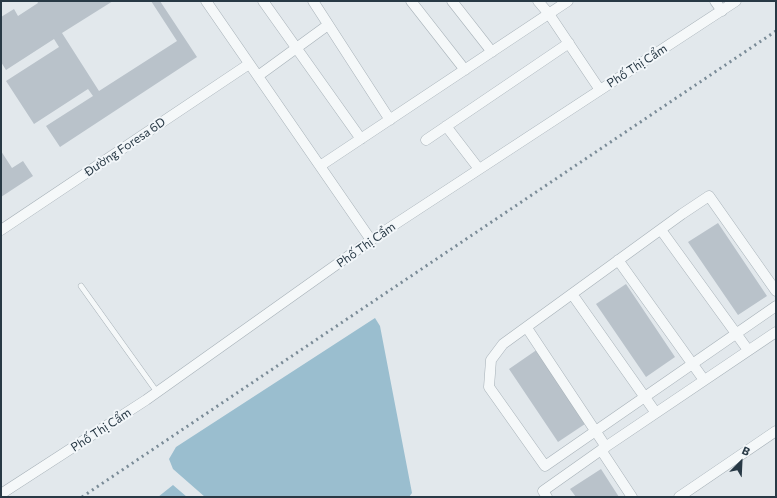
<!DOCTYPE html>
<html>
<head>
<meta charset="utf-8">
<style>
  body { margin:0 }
  #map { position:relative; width:777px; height:498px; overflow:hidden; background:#e2e8ec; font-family:Commissioner,sans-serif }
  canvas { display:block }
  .frame { position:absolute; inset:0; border:2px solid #283945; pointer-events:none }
  .north { position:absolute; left:721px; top:442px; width:40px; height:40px; -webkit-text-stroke:3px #f2f6f9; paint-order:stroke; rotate:24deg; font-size:11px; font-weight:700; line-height:16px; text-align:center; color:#283945 }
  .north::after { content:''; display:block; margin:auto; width:14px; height:18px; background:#283945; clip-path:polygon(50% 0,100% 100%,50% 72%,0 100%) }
</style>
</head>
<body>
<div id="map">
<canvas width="777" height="498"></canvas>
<div class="frame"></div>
<div class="north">B</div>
</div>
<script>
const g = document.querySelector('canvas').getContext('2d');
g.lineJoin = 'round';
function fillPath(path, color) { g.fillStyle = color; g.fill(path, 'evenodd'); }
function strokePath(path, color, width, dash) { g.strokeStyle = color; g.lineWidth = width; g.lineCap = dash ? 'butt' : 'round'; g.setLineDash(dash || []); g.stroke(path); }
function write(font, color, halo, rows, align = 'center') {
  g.font = font + ' Commissioner,sans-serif'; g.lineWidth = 4; g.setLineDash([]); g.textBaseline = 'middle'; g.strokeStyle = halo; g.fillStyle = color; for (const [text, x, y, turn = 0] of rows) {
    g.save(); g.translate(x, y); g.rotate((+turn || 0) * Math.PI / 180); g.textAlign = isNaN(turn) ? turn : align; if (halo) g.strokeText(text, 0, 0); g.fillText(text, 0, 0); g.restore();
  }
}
fillPath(new Path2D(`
  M 375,318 L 380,326 L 412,493 L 409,497 L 205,497 L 173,469 L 169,459 L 176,447 Z
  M 173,485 L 187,497 L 158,497 Z`), '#9abecf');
fillPath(new Path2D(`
  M 37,1 L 113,1 L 62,33 L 99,91 L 177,41 L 151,1 L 160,1 L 197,57 L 60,147 L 46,126 L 93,96 L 88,89 L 34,124 L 6,81 L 59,47 L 54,39 L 6,70 L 1,62 L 1,17 L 14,9 L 18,16 L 38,3 Z
  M 1,151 L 12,168 L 23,161 L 33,176 L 1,197 Z
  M 718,223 L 767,296 L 738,315 L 688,242 Z
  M 626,284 L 675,357 L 646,377 L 596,304 Z
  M 538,349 L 588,422 L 558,442 L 509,369 Z
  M 601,469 L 619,497 L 576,497 L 570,489 Z`), '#b9c2ca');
const service = new Path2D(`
  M 81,286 L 157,392`);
const minor = new Path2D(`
  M 206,1 L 371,240
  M 263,1 L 361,139
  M 313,1 L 390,120
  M 411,1 L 465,70
  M 452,1 L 492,52
  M 538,1 L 549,14 L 600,90
  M 715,1 L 722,11
  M 258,76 L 328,25
  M 446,126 L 479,169
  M 426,140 L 569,43
  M 320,166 L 568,1
  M 1,230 L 249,64
  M 661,230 L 748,350
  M 618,260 L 704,380
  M 776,291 L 709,196 L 682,214 L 503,344 L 491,360 L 489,387 L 545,466 L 776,306
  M 572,294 L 656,413
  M 527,328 L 606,447
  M 601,450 L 776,332
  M 1,494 L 146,400 L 371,240 L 736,1
  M 547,497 L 543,491 L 601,450 L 632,497
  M 679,497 L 776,431`);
strokePath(service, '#a6b0b7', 6);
strokePath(minor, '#a6b0b7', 11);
strokePath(service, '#f5f8f9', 5);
strokePath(minor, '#f5f8f9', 10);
strokePath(new Path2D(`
  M 82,497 L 776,31`), '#7a8b97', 3, [2, 4]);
write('12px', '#283945', '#f2f6f9', [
  ["Phố Thị Cẩm",637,66,-33],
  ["Đường Foresa 6D",125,147,-34],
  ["Phố Thị Cẩm",366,245,-35],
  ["Phố Thị Cẩm",101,430,-33]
]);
</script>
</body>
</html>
